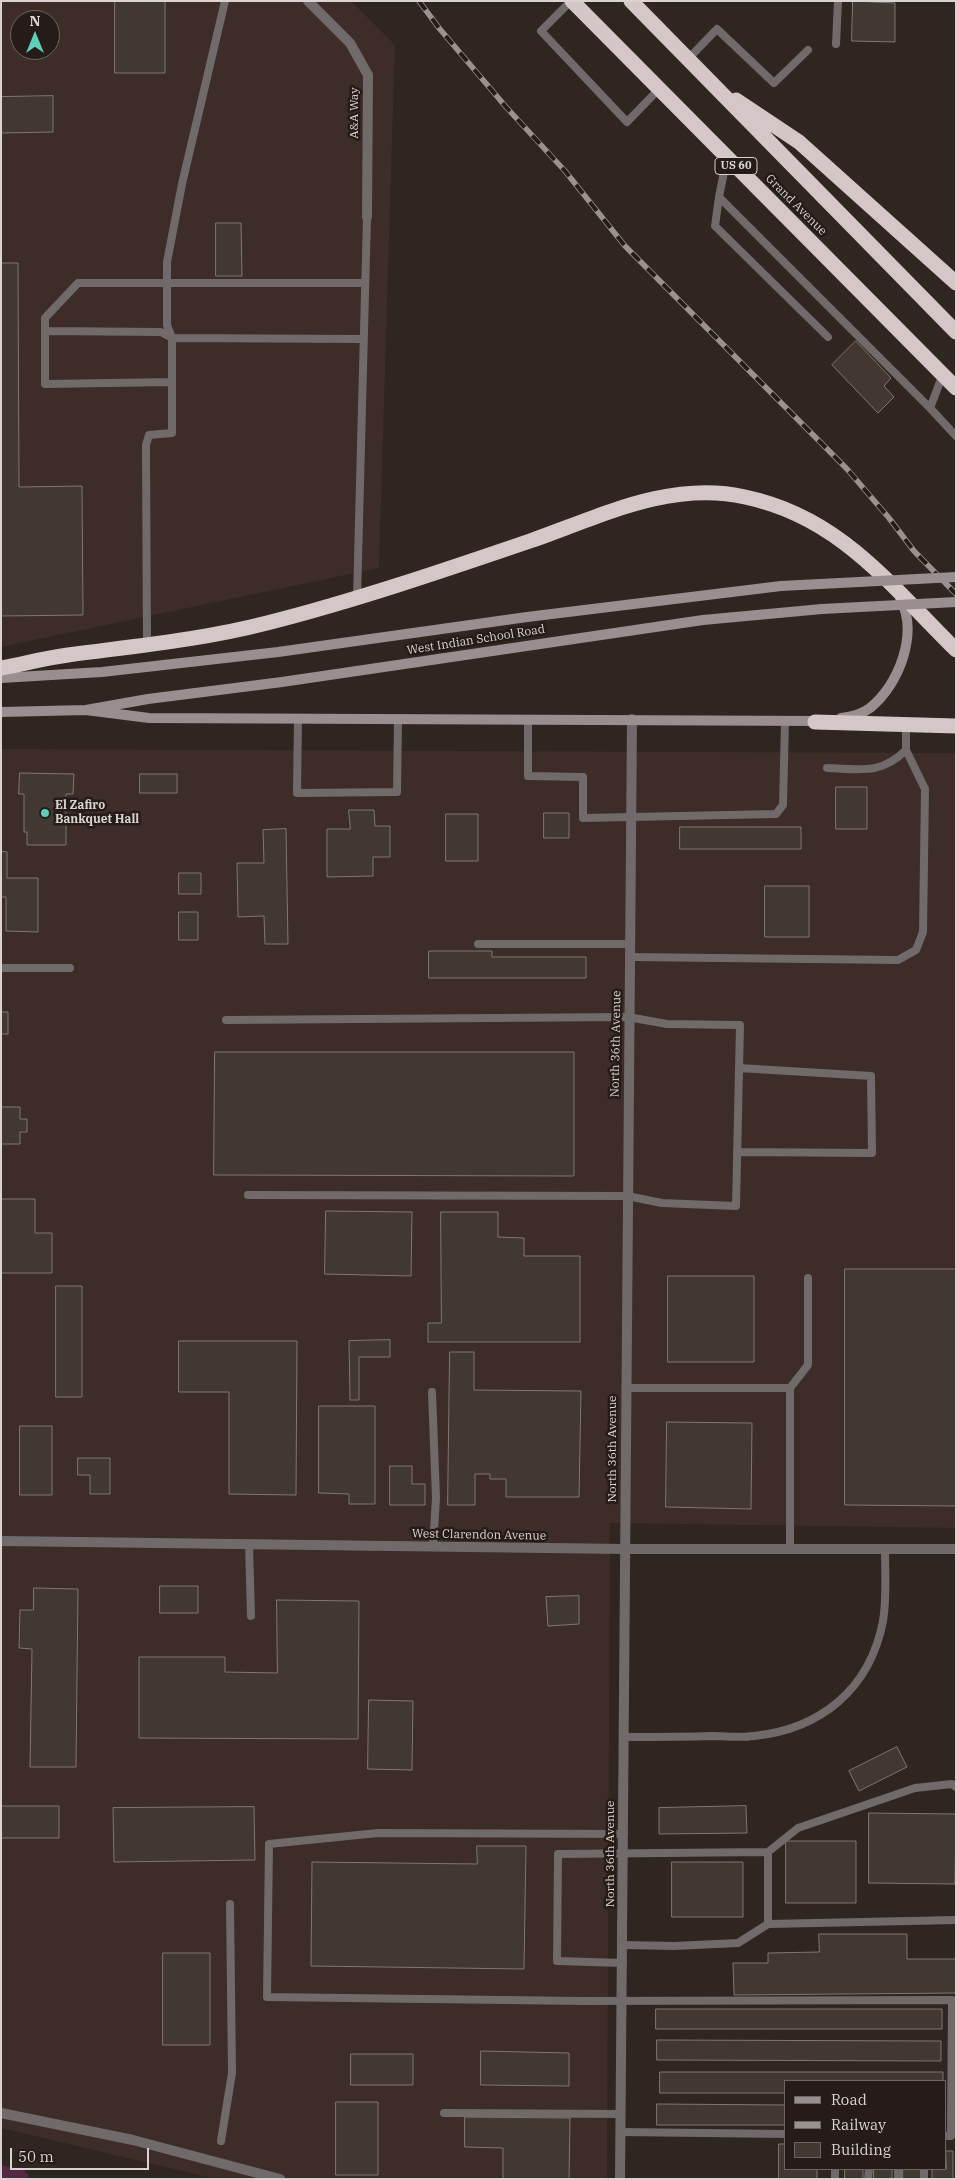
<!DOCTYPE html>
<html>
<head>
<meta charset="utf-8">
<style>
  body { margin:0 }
  #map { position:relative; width:957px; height:2180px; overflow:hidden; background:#2f2521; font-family:"IBM Plex Serif",serif }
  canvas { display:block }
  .frame { position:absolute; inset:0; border:2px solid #dad3d1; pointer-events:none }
  .legend { position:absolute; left:784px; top:2080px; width:162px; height:90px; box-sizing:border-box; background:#251b18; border:1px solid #6d6562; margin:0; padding:6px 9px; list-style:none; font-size:15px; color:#dad3d1 }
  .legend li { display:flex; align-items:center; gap:10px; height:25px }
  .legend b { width:25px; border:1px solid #6d6562 }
  .north { position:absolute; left:10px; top:10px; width:50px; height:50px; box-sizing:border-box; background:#251b18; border:1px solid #6d6562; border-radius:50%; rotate:0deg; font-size:14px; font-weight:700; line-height:20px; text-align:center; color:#dad3d1 }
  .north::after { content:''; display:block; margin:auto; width:18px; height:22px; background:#5dceb9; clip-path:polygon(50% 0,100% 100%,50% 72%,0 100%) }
  .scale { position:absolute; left:10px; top:2148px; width:139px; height:22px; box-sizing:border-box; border:2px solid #dad3d1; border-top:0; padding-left:6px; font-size:15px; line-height:18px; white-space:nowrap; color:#dad3d1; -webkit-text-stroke:4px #251b18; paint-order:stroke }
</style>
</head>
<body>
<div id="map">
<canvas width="957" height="2180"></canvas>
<div class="frame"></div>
<ul class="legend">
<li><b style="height:6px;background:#998f90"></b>Road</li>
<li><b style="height:6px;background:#9a928f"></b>Railway</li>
<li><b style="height:14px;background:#413931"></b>Building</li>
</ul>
<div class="north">N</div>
<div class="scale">50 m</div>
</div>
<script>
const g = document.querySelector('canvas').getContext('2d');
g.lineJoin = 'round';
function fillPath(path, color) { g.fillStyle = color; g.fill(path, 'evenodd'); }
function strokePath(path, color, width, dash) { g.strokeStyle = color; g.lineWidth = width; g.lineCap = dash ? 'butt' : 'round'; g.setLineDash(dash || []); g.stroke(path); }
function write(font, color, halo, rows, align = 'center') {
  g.font = font + ' "IBM Plex Serif",serif'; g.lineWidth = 5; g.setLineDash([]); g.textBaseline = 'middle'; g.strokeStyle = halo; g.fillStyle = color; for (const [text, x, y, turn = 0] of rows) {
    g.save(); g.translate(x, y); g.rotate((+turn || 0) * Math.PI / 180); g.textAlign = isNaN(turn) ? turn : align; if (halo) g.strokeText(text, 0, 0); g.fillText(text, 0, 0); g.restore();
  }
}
fillPath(new Path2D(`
  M 1,1 L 351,1 L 395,45 L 379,568 L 1,647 ZM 20,20 L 50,20 L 50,50 L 20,50 Z
  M 1,749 L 956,753 L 956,1528 L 610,1523 L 607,2179 L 216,2179 L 1,2128 Z`), '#3d2c27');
strokePath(new Path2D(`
  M 1,2175 L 19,2179`), '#552843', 20);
const building = new Path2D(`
  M 115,1 L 165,1 L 165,73 L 115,73 Z
  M 853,1 L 895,3 L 895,42 L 852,41 Z
  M 53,96 L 53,132 L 1,133 L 1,97 Z
  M 216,223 L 241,223 L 242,276 L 216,276 Z
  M 1,263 L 18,263 L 19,487 L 82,486 L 83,615 L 1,616 Z
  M 856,341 L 891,378 L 884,386 L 894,397 L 878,413 L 832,365 Z
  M 20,773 L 74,774 L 73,794 L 66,794 L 66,845 L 27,845 L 27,832 L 24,832 L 24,794 L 19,794 Z
  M 140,774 L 177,774 L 177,793 L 140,793 Z
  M 836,787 L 867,787 L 867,829 L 836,829 Z
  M 349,810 L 374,810 L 375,826 L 390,826 L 390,857 L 373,857 L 373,876 L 327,877 L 327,829 L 350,829 Z
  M 544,813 L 569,813 L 569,838 L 544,838 Z
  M 446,814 L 478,814 L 478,861 L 446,861 Z
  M 680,827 L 801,827 L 801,849 L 680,849 Z
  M 286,829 L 288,944 L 265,944 L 264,916 L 238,917 L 237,863 L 264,863 L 263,830 Z
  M 1,851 L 7,852 L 7,878 L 38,878 L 38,932 L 6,931 L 6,897 L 1,897 Z
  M 179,873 L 201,873 L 201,894 L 179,894 Z
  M 765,886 L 809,886 L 809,937 L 765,937 Z
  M 179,912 L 198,912 L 198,940 L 179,940 Z
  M 429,951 L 492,951 L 492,957 L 586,957 L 586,978 L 429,978 Z
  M 1,1012 L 8,1012 L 8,1034 L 1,1034 Z
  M 215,1052 L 574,1052 L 574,1176 L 214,1175 Z
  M 1,1107 L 20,1107 L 20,1119 L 27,1119 L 27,1132 L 20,1132 L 20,1144 L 1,1144 Z
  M 1,1199 L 35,1199 L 35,1233 L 52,1233 L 52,1273 L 1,1273 Z
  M 326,1211 L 412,1212 L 411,1276 L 325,1274 Z
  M 441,1212 L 498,1212 L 498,1237 L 524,1238 L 524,1256 L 580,1256 L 580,1342 L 428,1342 L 428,1323 L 441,1323 Z
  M 845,1269 L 956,1269 L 956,1506 L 845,1505 Z
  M 668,1276 L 754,1276 L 754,1362 L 668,1362 Z
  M 56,1286 L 82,1286 L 82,1397 L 56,1397 Z
  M 390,1340 L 390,1357 L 359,1357 L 359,1400 L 350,1400 L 349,1341 Z
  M 179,1341 L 297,1341 L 296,1495 L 229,1494 L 229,1392 L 179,1392 Z
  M 450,1352 L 474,1352 L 474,1390 L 581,1391 L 579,1497 L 506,1497 L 506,1479 L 490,1479 L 490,1474 L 475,1474 L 475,1505 L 448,1505 Z
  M 319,1406 L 375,1406 L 375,1504 L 349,1504 L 349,1494 L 319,1493 Z
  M 667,1422 L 752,1423 L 751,1509 L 666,1507 Z
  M 20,1426 L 52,1426 L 52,1495 L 20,1495 Z
  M 78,1458 L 110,1458 L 110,1494 L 90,1494 L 90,1475 L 78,1475 Z
  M 390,1466 L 412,1466 L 412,1484 L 425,1484 L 425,1505 L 390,1505 Z
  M 160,1586 L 198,1586 L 198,1613 L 160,1613 Z
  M 34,1588 L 78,1589 L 76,1767 L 30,1767 L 32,1649 L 19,1648 L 20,1610 L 33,1610 Z
  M 579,1596 L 579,1624 L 548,1626 L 546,1597 Z
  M 277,1600 L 359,1601 L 358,1739 L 139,1738 L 139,1657 L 225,1657 L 225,1672 L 277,1673 Z
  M 369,1700 L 413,1701 L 412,1770 L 368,1769 Z
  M 897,1747 L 907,1767 L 859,1791 L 849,1771 Z
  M 1,1806 L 59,1806 L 59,1838 L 1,1838 Z
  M 746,1806 L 747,1833 L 659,1834 L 659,1808 Z
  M 254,1807 L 255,1860 L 114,1862 L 113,1808 Z
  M 869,1813 L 956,1814 L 955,1884 L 869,1883 Z
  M 786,1841 L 856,1841 L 856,1903 L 786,1903 Z
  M 477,1846 L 526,1846 L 524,1969 L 311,1966 L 312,1862 L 477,1864 Z
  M 672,1862 L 743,1862 L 743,1917 L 672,1917 Z
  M 819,1934 L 907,1934 L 907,1959 L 956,1959 L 956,1993 L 734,1995 L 733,1963 L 768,1963 L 768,1953 L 819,1952 Z
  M 163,1953 L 210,1953 L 210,2045 L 163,2045 Z
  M 656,2009 L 942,2009 L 942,2029 L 656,2029 Z
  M 657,2040 L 941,2041 L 941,2061 L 657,2060 Z
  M 481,2051 L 569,2053 L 569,2086 L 481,2085 Z
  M 351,2054 L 413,2054 L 413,2085 L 351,2085 Z
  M 660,2072 L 943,2072 L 943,2081 L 786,2081 L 786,2093 L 660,2093 Z
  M 336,2102 L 378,2102 L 378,2175 L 336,2175 Z
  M 657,2104 L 786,2105 L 786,2125 L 657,2125 Z
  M 465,2117 L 570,2118 L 569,2179 L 503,2179 L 503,2148 L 465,2147 Z
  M 779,2144 L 786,2144 L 786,2169 L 817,2169 L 817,2179 L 779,2179 Z
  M 946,2151 L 953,2151 L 953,2179 L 932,2179 L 932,2169 L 946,2169 Z
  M 845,2169 L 863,2169 L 863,2179 L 845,2179 Z
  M 874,2169 L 892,2169 L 892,2179 L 874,2179 Z
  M 903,2169 L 921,2169 L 921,2179 L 903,2179 Z`);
fillPath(building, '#413931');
strokePath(building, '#80776e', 1);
strokePath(new Path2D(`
  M 571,1 L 541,31 L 627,122 L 659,89
  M 836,44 L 838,1
  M 688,59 L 717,29 L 774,83 L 808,50
  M 727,157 L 719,197 L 930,408
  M 719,197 L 715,226 L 828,337
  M 45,331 L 161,332 L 172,338
  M 172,338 L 167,325 L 167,262 L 182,184 L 225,1
  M 943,374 L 930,408 L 956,436
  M 172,382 L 45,384 L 45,318 L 78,283 L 365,283
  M 357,597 L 367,217
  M 147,646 L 146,445 L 149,435 L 172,433 L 172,338 L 363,339
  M 298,719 L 297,793 L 397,792 L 398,719
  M 528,719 L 528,776 L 583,777 L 583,818 L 776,814 L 783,805 L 785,721
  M 827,768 C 860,769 881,775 906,750 L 906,724
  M 478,944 L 629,944
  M 629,957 L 898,960 L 916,950 L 923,932 L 925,789 L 906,750
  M 1,968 L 70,968
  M 226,1020 L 628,1017 L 667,1024 L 740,1025 L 736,1206 L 662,1203 L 627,1196 L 248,1195
  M 737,1152 L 872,1153 L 871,1076 L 739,1068
  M 626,1388 L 790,1388 L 790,1549
  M 790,1388 L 808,1365 L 808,1278
  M 432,1392 L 436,1498 L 433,1547
  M 249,1544 L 251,1616
  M 624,1737 C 653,1737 683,1737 712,1736 C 725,1736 740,1738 754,1736 C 821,1729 870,1689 883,1621 C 887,1598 885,1573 885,1549
  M 624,1834 L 378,1833 L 269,1844 L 267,1997 L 584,2001 L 952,2000 L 951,2136 L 946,2136
  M 768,1852 L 798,1828 L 915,1788 L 952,1784 L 956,1787
  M 768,1924 L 956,1920
  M 623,1963 L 557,1961 L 558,1854 L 768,1852 L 768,1924 L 738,1943 L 674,1946 L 623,1945
  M 444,2113 L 621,2114
  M 621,2132 L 786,2134
  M 221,2141 L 232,2073 L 230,1904
  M 924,2169 L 924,2179
  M 835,2179 L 835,2169
  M 868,2179 L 869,2169
  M 898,2179 L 898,2169`), '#706a6a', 8);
strokePath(new Path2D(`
  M 308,1 L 350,43 L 368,75 L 367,217
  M 1,1541 L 625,1549 L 956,1549
  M 1,2113 L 133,2140 L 280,2179
  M 620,2179 L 632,719`), '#706a6a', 10);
strokePath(new Path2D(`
  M 1,678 L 102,672 L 278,652 L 527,617 L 781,586
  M 86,710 L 149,718 L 819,721
  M 1,712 L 86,710 L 148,699 L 282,682 L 703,620 L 822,609
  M 841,718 C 851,717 862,714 870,708 C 899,685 919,633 900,598`), '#998f90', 10);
strokePath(new Path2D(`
  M 572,1 L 956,388
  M 631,1 L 956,332
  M 736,100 L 799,142 L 956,283
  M 1,668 C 23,664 45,658 68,655 C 135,646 201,640 267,623 C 354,601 445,570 530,541 C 599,517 670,480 745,497 C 840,517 890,585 956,650
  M 815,722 L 956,726`), '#d5c6c7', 15);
const rail = new Path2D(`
  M 419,1 L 439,28 L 506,107 L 565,171 L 625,246 L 847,469 L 889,518 L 914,551 L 956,594`);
strokePath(rail, '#9a928f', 5.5);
strokePath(rail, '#251b18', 4, [11]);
strokePath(new Path2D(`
  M 781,586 L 956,577
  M 822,609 L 956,602`), '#998f90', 10);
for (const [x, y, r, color] of [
  [45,813,5,"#5dceb9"]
]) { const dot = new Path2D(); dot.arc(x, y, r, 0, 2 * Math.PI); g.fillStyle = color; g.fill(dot); strokePath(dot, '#251b18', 2); }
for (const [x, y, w] of [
  [736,166,42]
]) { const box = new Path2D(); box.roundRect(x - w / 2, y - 8.5, w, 17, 4); g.fillStyle = '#251b18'; g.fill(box); strokePath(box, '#dad3d1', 1); }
write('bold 11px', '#dad3d1', null, [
  ["US 60",736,166]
]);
write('12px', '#dad3d1', '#251b18', [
  ["A&A Way",355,113,-90],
  ["Grand Avenue",796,205,45],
  ["West Indian School Road",476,640,-9],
  ["North 36th Avenue",616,1044,-89],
  ["North 36th Avenue",613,1449,-90],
  ["West Clarendon Avenue",479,1535,1],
  ["North 36th Avenue",611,1854,-90]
]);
write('bold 12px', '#dad3d1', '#251b18', [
  ["El Zafiro",55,806],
  ["Bankquet Hall",55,820]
], 'left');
</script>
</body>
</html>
